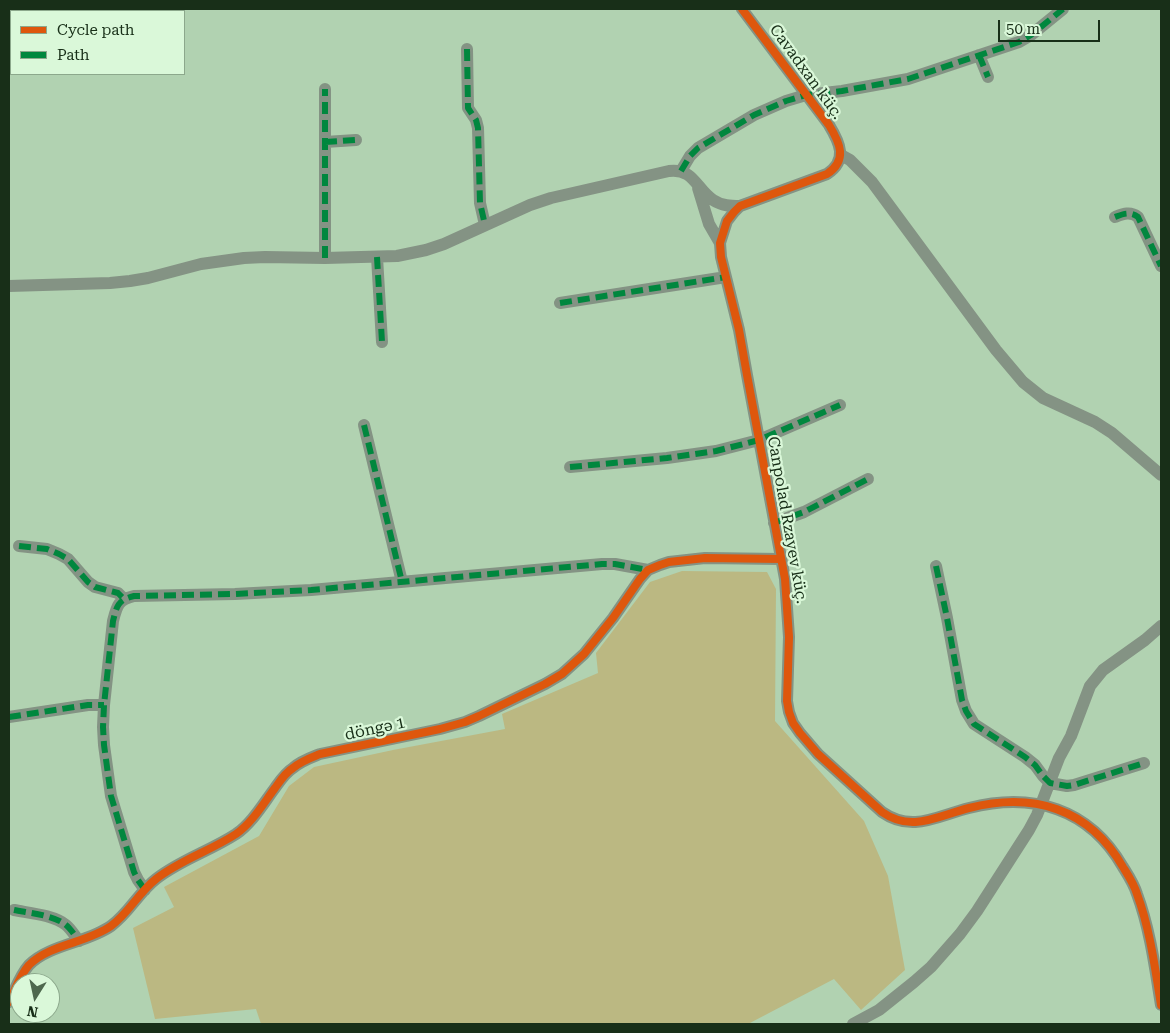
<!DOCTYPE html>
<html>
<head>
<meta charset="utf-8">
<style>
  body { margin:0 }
  #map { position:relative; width:1170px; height:1033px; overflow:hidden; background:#b1d2b1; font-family:"Roboto Serif",serif }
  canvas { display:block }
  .frame { position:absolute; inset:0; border:10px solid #182f18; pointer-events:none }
  .legend { position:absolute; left:10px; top:10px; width:175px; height:65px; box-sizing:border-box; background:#daf8d9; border:1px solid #8ca88c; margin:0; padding:6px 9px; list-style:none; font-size:15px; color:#182f18 }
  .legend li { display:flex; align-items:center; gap:10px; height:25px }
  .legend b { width:25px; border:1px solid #8ca88c }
  .north { position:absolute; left:10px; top:973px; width:50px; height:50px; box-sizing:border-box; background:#daf8d9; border:1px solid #8ca88c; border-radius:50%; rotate:190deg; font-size:14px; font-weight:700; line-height:20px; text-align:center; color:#182f18 }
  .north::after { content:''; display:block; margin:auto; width:18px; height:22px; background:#4e684e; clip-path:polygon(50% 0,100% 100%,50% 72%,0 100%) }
  .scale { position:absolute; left:998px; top:20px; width:102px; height:22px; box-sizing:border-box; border:2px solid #182f18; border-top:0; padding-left:6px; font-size:15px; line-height:18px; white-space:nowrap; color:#182f18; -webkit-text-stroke:4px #daf8d9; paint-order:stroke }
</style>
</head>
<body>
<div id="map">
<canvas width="1170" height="1033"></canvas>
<div class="frame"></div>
<ul class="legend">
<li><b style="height:6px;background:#de570d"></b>Cycle path</li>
<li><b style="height:6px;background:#00873e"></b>Path</li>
</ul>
<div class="north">N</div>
<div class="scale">50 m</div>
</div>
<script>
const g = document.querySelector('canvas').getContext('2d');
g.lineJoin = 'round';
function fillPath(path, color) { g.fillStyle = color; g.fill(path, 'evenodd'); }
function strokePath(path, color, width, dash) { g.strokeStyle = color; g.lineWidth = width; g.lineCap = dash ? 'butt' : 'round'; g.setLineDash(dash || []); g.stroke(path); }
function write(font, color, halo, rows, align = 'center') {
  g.font = font + ' "Roboto Serif",serif'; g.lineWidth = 4.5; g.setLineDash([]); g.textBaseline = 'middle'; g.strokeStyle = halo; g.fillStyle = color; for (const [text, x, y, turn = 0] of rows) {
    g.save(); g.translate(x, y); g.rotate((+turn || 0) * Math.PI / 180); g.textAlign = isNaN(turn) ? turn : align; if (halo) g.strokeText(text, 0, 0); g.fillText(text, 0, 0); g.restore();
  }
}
fillPath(new Path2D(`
  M 682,571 L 767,572 L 776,589 L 775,721 L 864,821 L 888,876 L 905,970 L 861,1010 L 834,979 L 748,1024 L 261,1024 L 256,1009 L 155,1019 L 133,928 L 174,907 L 164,887 L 259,836 L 289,786 L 314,767 L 393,750 L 505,729 L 502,714 L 598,673 L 596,653 L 650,582 Z`), '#bbb882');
strokePath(new Path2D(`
  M 742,9 L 829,125 C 840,143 848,160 827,174 L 740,206 L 734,212 L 727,221 L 720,243 L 721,257 L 739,330 L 747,375 L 785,579 L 789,637 L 787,701 L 789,712 L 793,723 L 800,733 L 818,754 L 882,812 C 912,833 937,816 969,808 C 1033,792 1089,808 1123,867 C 1128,875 1134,884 1137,894 C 1150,929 1155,968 1161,1005
  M 467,49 L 468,108 L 476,120 L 478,128 L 480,203 L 485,225
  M 979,55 L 988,77
  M 325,142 L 356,140
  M 841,155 L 850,160 L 872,182 L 996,350 L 1023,382 L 1043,398 L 1095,422 L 1112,433 L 1161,475
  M 681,171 L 690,156 L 698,148 L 754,115 L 786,101 L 806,95 L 842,91 L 908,79 L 1019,42 L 1031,35 L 1063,9
  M 698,188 L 709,224 L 720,243
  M 1115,217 C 1123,214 1130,211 1138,217 L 1161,266
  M 377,257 L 382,342
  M 325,258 L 325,89
  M 9,286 L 110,283 L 130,281 L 148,278 L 201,264 L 244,258 L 265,257 L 325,258 L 397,256 L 426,250 L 444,244 L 530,205 L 551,198 L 669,171 C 694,168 696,189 713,200 C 722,206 731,206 740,206
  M 560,303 L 726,277
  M 364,425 L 402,582
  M 570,467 L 667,458 L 716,451 L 759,440 L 840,405
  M 774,523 L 804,512 L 868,479
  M 19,546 L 47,549 L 59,554 L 68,559 L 88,582 L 95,587 L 118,593 L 124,599
  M 936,566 L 947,618 L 962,700 L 966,711 L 974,724 L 1025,757 L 1035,765 L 1043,776 L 1050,783 L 1067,786 L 1074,785 L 1144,763
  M 9,717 L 88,705 L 104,705
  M 145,890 L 138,880 L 134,872 L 111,796 L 104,745 L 103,727 L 104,705 L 113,621 C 117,605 118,600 134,596 L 235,594 L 311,590 L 602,564 L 615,564 L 648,570
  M 14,910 C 29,913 54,915 66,925 C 71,929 75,936 79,941
  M 9,1002 C 15,990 20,975 29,965 C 50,944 87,943 111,926 C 129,913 139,892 156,879 C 180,860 210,851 236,834 C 252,823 263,804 275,788 C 280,781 285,773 293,768 C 301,761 310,758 320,754 L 440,729 L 465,722 L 479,716 L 545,684 L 562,674 L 584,654 L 613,618 L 640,579 L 648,570 L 660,565 L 669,562 L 705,558 L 781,559
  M 853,1024 L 879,1010 L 914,982 L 931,967 L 960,934 L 977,911 L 1029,830 L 1037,815 L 1059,758 L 1071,736 L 1090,686 L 1103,670 L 1145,640 L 1161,626`), '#849384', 12);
strokePath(new Path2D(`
  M 467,49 L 468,108 L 476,120 L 478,128 L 480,203 L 485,225
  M 979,55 L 988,77
  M 325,142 L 356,140
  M 681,171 L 690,156 L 698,148 L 754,115 L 786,101 L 806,95 L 842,91 L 908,79 L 1019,42 L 1031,35 L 1063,9
  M 1115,217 C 1123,214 1130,211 1138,217 L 1161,266
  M 377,257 L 382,342
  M 325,258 L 325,89
  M 560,303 L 726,277
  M 364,425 L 402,582
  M 570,467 L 667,458 L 716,451 L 759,440 L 840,405
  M 774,523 L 804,512 L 868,479
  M 19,546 L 47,549 L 59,554 L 68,559 L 88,582 L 95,587 L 118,593 L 124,599
  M 936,566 L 947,618 L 962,700 L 966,711 L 974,724 L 1025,757 L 1035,765 L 1043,776 L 1050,783 L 1067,786 L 1074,785 L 1144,763
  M 9,717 L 88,705 L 104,705
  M 145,890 L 138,880 L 134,872 L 111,796 L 104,745 L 103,727 L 104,705 L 113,621 C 117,605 118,600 134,596 L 235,594 L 311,590 L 602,564 L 615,564 L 648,570
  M 14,910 C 29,913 54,915 66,925 C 71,929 75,936 79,941`), '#00873e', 6, [12, 6]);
strokePath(new Path2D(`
  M 742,9 L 829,125 C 840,143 848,160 827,174 L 740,206 L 734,212 L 727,221 L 720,243 L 721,257 L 739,330 L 747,375 L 785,579 L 789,637 L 787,701 L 789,712 L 793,723 L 800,733 L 818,754 L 882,812 C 912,833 937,816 969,808 C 1033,792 1089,808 1123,867 C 1128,875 1134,884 1137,894 C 1150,929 1155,968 1161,1005
  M 9,1002 C 15,990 20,975 29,965 C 50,944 87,943 111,926 C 129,913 139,892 156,879 C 180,860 210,851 236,834 C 252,823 263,804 275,788 C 280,781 285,773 293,768 C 301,761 310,758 320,754 L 440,729 L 465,722 L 479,716 L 545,684 L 562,674 L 584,654 L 613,618 L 640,579 L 648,570 L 660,565 L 669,562 L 705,558 L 781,559`), '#de570d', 8);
write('16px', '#182f18', '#daf8d9', [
  ["Cavadxan küç.",806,72,54],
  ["Canpolad Rzayev küç.",787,520,80],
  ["döngə 1",375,729,-12]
]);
</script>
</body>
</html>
